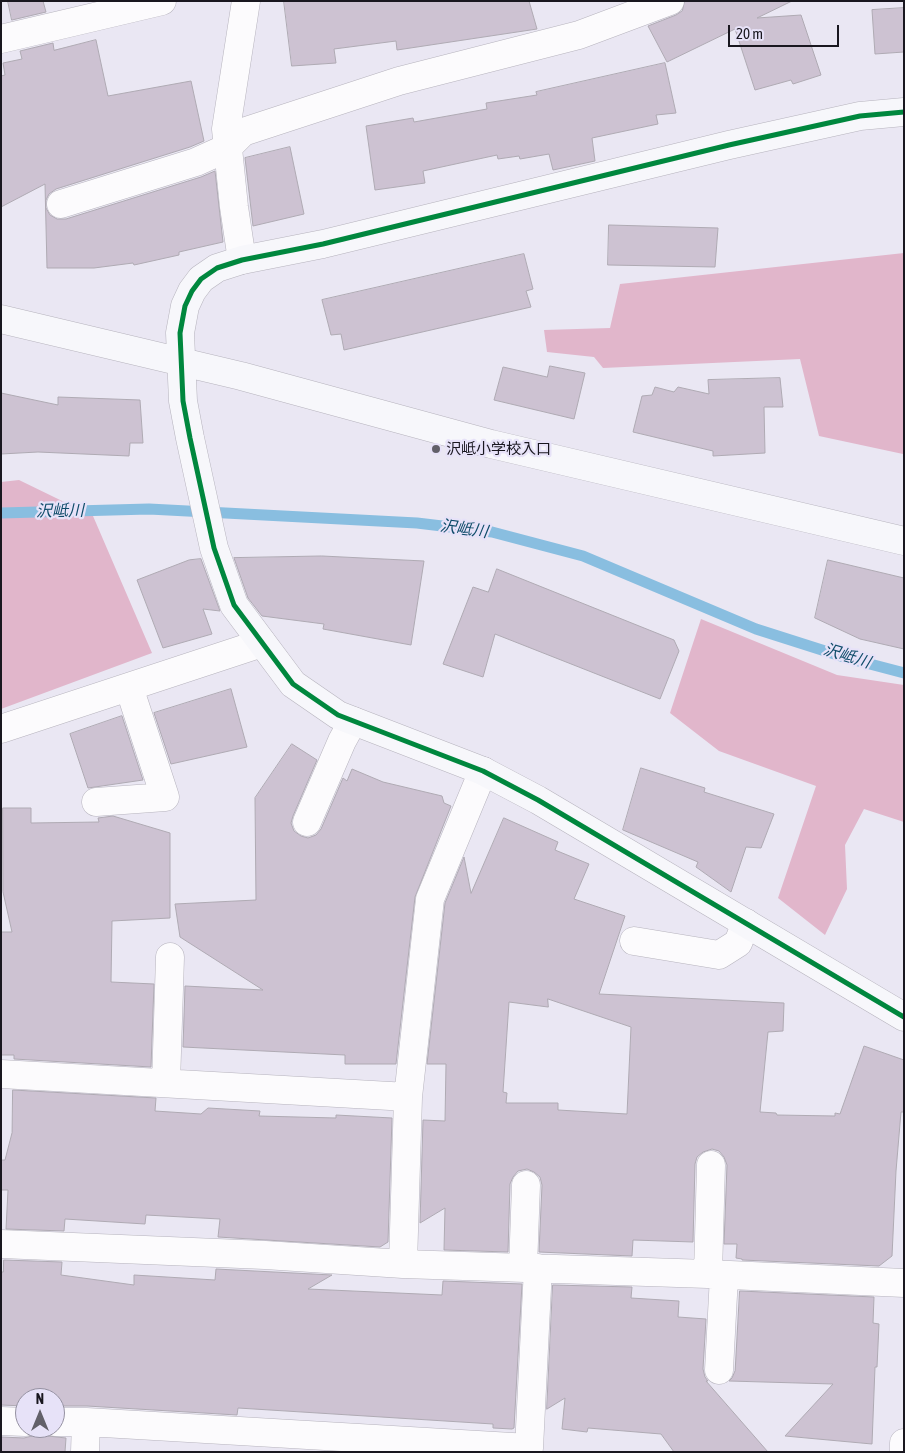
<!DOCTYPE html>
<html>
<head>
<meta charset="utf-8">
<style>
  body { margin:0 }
  #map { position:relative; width:905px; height:1453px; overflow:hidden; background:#eae7f3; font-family:"Asap Condensed",sans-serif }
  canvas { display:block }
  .frame { position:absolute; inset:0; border:2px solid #19171f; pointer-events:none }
  .north { position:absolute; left:15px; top:1388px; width:50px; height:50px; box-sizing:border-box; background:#e7e2f8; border:1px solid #9591a1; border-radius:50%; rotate:0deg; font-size:14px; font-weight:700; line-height:20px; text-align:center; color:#19171f }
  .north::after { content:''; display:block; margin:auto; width:18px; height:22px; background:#626069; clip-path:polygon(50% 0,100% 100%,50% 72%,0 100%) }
  .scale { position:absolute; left:728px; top:25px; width:111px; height:22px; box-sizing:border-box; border:2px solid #19171f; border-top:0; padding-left:6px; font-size:15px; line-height:18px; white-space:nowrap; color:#19171f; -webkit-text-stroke:4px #e7e2f8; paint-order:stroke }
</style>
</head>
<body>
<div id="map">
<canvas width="905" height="1453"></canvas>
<div class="frame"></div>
<div class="north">N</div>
<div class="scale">20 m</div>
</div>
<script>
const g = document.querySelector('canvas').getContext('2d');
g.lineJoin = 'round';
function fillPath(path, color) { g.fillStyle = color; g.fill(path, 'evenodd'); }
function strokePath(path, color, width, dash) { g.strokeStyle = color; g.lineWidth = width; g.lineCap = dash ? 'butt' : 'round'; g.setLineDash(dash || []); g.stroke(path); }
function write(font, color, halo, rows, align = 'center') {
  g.font = font + ' "Asap Condensed","Noto Sans JP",sans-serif'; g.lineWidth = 4.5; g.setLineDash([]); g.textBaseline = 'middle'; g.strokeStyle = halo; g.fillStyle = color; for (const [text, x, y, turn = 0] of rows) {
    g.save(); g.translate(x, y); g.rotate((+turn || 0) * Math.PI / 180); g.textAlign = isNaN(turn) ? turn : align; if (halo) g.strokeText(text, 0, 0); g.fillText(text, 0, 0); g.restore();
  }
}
fillPath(new Path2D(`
  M 904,253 L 903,454 L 819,436 L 800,359 L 603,368 L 594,357 L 547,352 L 544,330 L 610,328 L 620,284 Z
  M 19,480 L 93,516 L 152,653 L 1,709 L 1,482 Z
  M 701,619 L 837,675 L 904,685 L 904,822 L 864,809 L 845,845 L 847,889 L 825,935 L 778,898 L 816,786 L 719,751 L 670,713 Z`), '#e1b6cb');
strokePath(new Path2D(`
  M 1,513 L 149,509 L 417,523 L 492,532 L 583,556 L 756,629 L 847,658 L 904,673`), '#89bee0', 11);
const building = new Path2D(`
  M 8,1 L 43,1 L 46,12 L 12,20 Z
  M 284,1 L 529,1 L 537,29 L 397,50 L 396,41 L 334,49 L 336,63 L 292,66 Z
  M 685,1 L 792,1 L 757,18 L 801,15 L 821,75 L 793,84 L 791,80 L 755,90 L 735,29 L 667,62 L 648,26 L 676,15 L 682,11 Z
  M 904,8 L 904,52 L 875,54 L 872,10 Z
  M 96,40 L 108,96 L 191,81 L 204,141 L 190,147 L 56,189 L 49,194 L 46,200 L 46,208 L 50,215 L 57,219 L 66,219 L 201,177 L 215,171 L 223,242 L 179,252 L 179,255 L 134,265 L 133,263 L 94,268 L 47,268 L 45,184 L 1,207 L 1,76 L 5,75 L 3,63 L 22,59 L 20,51 L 53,43 L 54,50 Z
  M 665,63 L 676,113 L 656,115 L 658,124 L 592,138 L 595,161 L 553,170 L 549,154 L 520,159 L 519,156 L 498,159 L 497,155 L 423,171 L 425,183 L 375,190 L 366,126 L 413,118 L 414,122 L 487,109 L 486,103 L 537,95 L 536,92 Z
  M 290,147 L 304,214 L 253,226 L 245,158 Z
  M 609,225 L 718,228 L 715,267 L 608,265 Z
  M 524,254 L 533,289 L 526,291 L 531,307 L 344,350 L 341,334 L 331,335 L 322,300 Z
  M 550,366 L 585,373 L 574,419 L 494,400 L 503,367 L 547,377 Z
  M 780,378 L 783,407 L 764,407 L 765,453 L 713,456 L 713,451 L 633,432 L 642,396 L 652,395 L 655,387 L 674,392 L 678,387 L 709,394 L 708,380 Z
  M 1,393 L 58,405 L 58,397 L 140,400 L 143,443 L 130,443 L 129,456 L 38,452 L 1,454 Z
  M 322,556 L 424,561 L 411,645 L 323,629 L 324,624 L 262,616 L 248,598 L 234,558 Z
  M 201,559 L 220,611 L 203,609 L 212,634 L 163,648 L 137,580 L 189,560 Z
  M 828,560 L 904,578 L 904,649 L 860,639 L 815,618 Z
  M 497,569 L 674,640 L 679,651 L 660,699 L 495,634 L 483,677 L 443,664 L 473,587 L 488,592 Z
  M 231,689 L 247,747 L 171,764 L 154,713 Z
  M 122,716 L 143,780 L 88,788 L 70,734 Z
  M 292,744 L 317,760 L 293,816 L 291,823 L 294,831 L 301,836 L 308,838 L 316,835 L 321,829 L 343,778 L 347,781 L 352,769 L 383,782 L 442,796 L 444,803 L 451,806 L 415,897 L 396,1064 L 345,1064 L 345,1055 L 183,1047 L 185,986 L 263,990 L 180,937 L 175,904 L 256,900 L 255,798 Z
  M 641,768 L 705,788 L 704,792 L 774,814 L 761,848 L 746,847 L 731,892 L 696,867 L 698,862 L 623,830 Z
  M 3,808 L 31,808 L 31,823 L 99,822 L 98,818 L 113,816 L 170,833 L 170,918 L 112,921 L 111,982 L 154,984 L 151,1067 L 14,1059 L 14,1055 L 1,1055 L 1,932 L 12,932 L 3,892 Z
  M 504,818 L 558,842 L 555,850 L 589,864 L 574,899 L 625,916 L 599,994 L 784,1003 L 783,1031 L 768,1032 L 760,1112 L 776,1113 L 777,1115 L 835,1116 L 835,1113 L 840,1114 L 864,1046 L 904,1060 L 904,1112 L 901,1112 L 896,1171 L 892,1256 L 879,1266 L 742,1260 L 742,1259 L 736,1258 L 737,1244 L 724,1244 L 727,1165 L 724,1157 L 719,1151 L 712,1149 L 703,1152 L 697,1157 L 695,1164 L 693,1242 L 633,1240 L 632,1256 L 539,1252 L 542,1185 L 540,1177 L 534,1172 L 527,1169 L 518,1171 L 513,1177 L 510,1184 L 508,1252 L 444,1250 L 445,1208 L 420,1223 L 423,1120 L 445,1121 L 446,1064 L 427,1064 L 445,903 L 464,857 L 471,893 ZM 548,999 L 631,1027 L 627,1114 L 558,1110 L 558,1103 L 506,1103 L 507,1093 L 503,1092 L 509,1002 L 548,1007 Z
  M 13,1090 L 156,1098 L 155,1111 L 201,1114 L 208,1108 L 260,1111 L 259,1116 L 336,1118 L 336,1115 L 392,1118 L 388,1242 L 380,1247 L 218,1237 L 220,1219 L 146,1215 L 145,1224 L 65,1219 L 64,1231 L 6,1229 L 8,1190 L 1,1190 L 1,1160 L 5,1160 L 12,1133 Z
  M 4,1260 L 62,1262 L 61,1275 L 134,1285 L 134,1275 L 215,1280 L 216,1269 L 332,1275 L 308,1289 L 442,1295 L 443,1281 L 522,1284 L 514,1428 L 512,1429 L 493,1428 L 493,1424 L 238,1408 L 237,1415 L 87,1406 L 55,1406 L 55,1398 L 25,1398 L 25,1406 L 1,1405 L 1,1272 L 3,1272 Z
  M 553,1285 L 632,1287 L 631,1298 L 679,1301 L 678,1317 L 706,1319 L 703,1369 L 705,1377 L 708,1381 L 706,1381 L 768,1452 L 674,1452 L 661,1434 L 588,1428 L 587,1432 L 562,1429 L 565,1398 L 547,1409 Z
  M 740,1291 L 874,1297 L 873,1323 L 879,1324 L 877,1367 L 875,1367 L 872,1444 L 785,1436 L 833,1384 L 729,1381 L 732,1378 L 735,1371 Z
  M 39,1428 L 41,1428 L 48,1436 L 66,1438 L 65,1452 L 1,1452 L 1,1437 L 24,1438 L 32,1436 Z`);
fillPath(building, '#cdc2d2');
strokePath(building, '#afaab3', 1);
const street = new Path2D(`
  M 1,39 L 162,1
  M 61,204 L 196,162 L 227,148 L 243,132 L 399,81 L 579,35 L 670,1
  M 242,260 L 234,207 L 226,129 L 246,1
  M 1,729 L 262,643
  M 96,802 L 165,797 L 129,687
  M 307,822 L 342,741 L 353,721
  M 634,941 L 719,955 L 738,943 L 746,923
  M 1,1074 L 408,1097
  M 166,1083 L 170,957
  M 1,1244 L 265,1255 L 403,1264 L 708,1274 L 904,1283
  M 403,1264 L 408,1097 L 430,899 L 483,771
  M 523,1268 L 526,1185
  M 708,1274 L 711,1165
  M 719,1370 L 724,1276
  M 1,1421 L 25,1422
  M 55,1422 L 86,1422 L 529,1448 L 538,1268
  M 85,1452 L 86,1422
  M 904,1452 L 904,1443`);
const secondary = new Path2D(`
  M 904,112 L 860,116 L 729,145 L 323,244 L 242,260 L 217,268 L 201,279 L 192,291 L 185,306 L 180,333 L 183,401 L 190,438 L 214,548 L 234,605 L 293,684 L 338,715 L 483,771 L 538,800 L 904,1017
  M 1,319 L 241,376 L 491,444 L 904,541`);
strokePath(street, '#b6b3bd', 29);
strokePath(secondary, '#b6b3bd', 29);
strokePath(street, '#fcfbfd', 28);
strokePath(secondary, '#f7f7fb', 28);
strokePath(new Path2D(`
  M 904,112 L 860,116 L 729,145 L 323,244 L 242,260 L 217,268 L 201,279 L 192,291 L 185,306 L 180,333 L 183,401 L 190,438 L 214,548 L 234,605 L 293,684 L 338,715 L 483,771 L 538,800 L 904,1017`), '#00873e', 5);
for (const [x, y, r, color] of [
  [436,449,5,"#626069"]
]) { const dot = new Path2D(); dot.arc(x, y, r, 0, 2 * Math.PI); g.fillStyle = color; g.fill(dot); strokePath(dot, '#e7e2f8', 2); }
write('15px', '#19171f', '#e7e2f8', [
  ["沢岻小学校入口",446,449]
], 'left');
write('italic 16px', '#0f4c6a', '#e7e2f8', [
  ["沢岻川",60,511,-1],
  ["沢岻川",464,529,8],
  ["沢岻川",847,656,17]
]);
</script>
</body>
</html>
